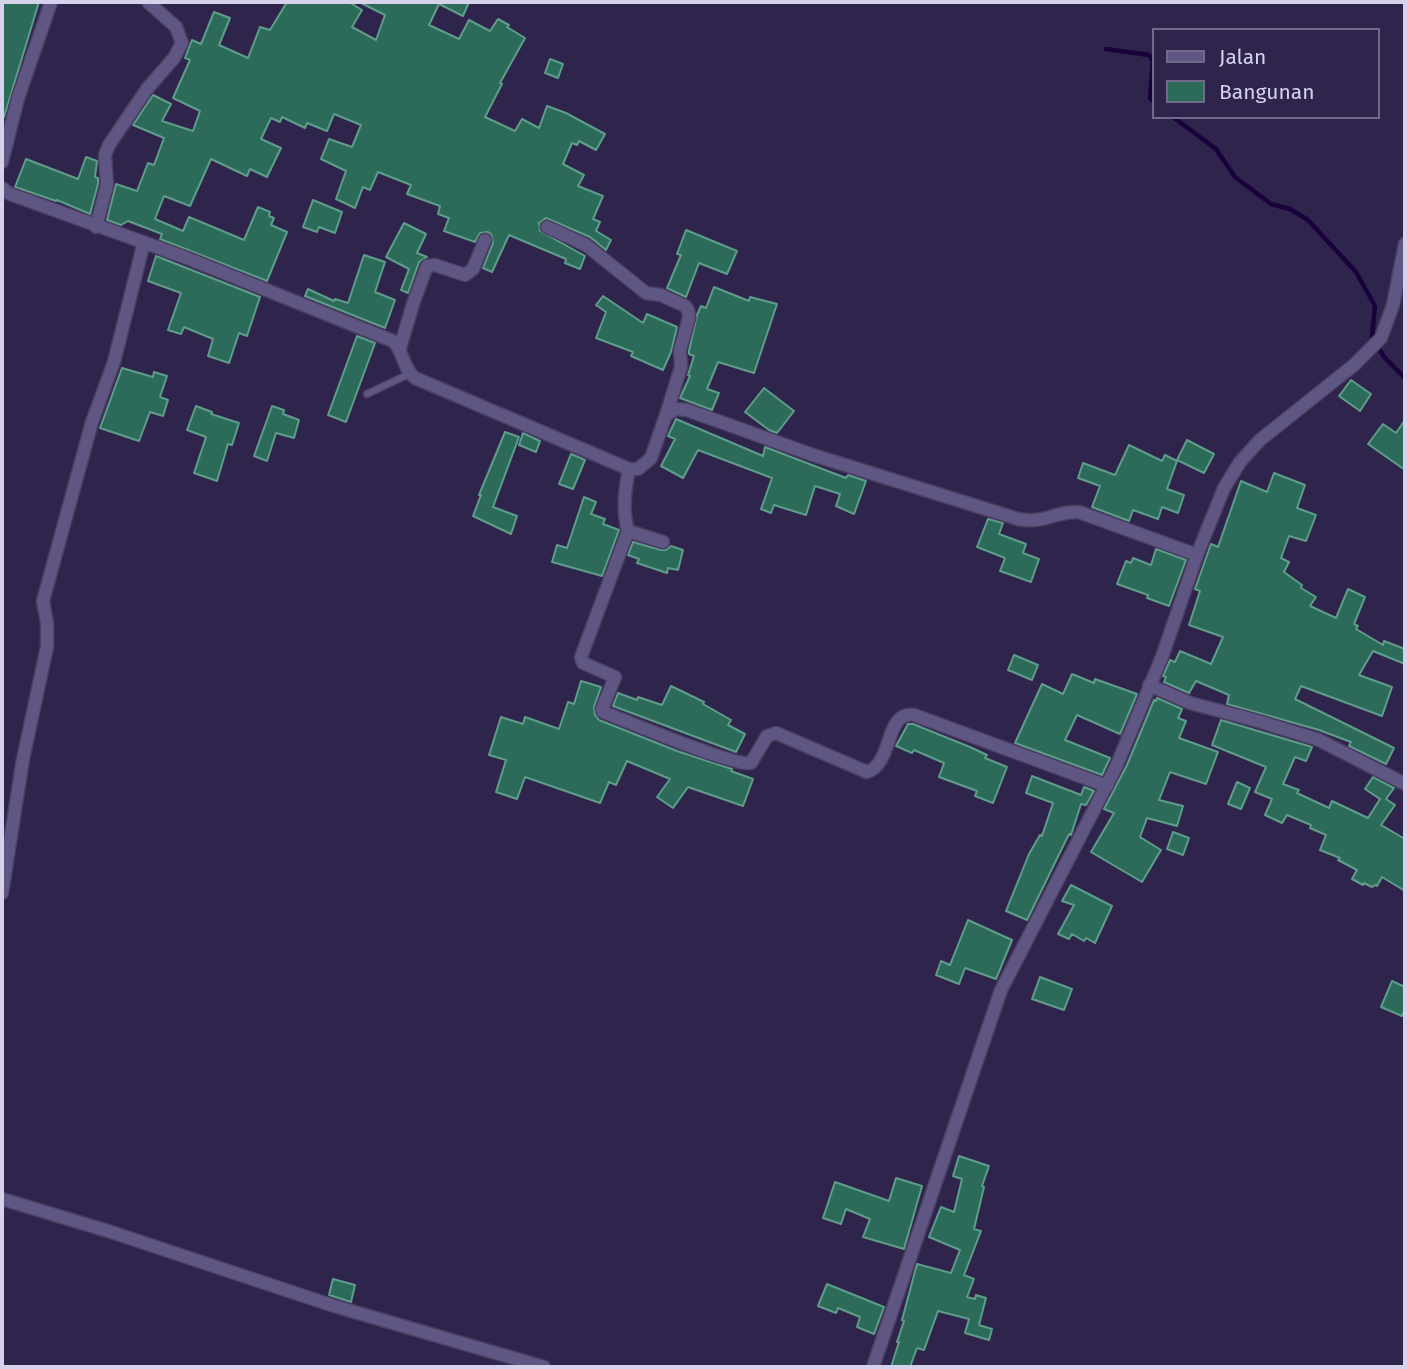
<!DOCTYPE html>
<html>
<head>
<meta charset="utf-8">
<style>
  body { margin:0 }
  #map { position:relative; width:1407px; height:1369px; overflow:hidden; background:#2e244c; font-family:"Fira Sans",sans-serif }
  canvas { display:block }
  .frame { position:absolute; inset:0; border:4px solid #d6d2ec; pointer-events:none }
  .legend { position:absolute; left:1152px; top:28px; width:228px; height:91px; box-sizing:border-box; background:#2e244c; border:2px solid #716a8c; margin:0; padding:9px 12px; list-style:none; font-size:21px; color:#d6d2ec }
  .legend li { display:flex; align-items:center; gap:14px; height:35px }
  .legend b { width:35px; border:2px solid #716a8c }
</style>
</head>
<body>
<div id="map">
<canvas width="1407" height="1369"></canvas>
<div class="frame"></div>
<ul class="legend">
<li><b style="height:9px;background:#605683"></b>Jalan</li>
<li><b style="height:19px;background:#2c6b5a"></b>Bangunan</li>
</ul>
</div>
<script>
const g = document.querySelector('canvas').getContext('2d');
g.lineJoin = 'round';
function strokePath(path, color, width, dash) { g.strokeStyle = color; g.lineWidth = width; g.lineCap = dash ? 'butt' : 'round'; g.setLineDash(dash || []); g.stroke(path); }
function fillPath(path, color) { g.fillStyle = color; g.fill(path, 'evenodd'); }
strokePath(new Path2D(`
  M 1106,49 L 1149,55 L 1153,61 L 1150,98 L 1153,101
  M 1173,117 L 1216,149 L 1235,177 L 1271,204 L 1290,209 L 1308,220 L 1356,272 L 1375,306 L 1372,337 L 1384,357 L 1405,378`), '#19023c', 4.5);
const building = new Path2D(`
  M 2,2 L 39,2 L 4,117 L 2,117 Z
  M 287,2 L 349,2 L 362,10 L 352,27 L 376,40 L 385,15 L 359,2 L 469,2 L 463,16 L 439,4 L 429,25 L 459,39 L 469,20 L 490,31 L 498,19 L 509,25 L 507,27 L 525,38 L 500,83 L 502,84 L 485,117 L 515,131 L 522,119 L 539,128 L 547,106 L 566,113 L 605,134 L 596,150 L 579,141 L 577,145 L 572,143 L 563,164 L 584,175 L 578,186 L 603,196 L 593,219 L 600,222 L 596,231 L 611,240 L 606,250 L 590,237 L 546,218 L 539,223 L 540,231 L 585,256 L 580,269 L 565,263 L 566,259 L 509,235 L 492,272 L 483,268 L 493,243 L 491,234 L 488,232 L 480,233 L 475,242 L 444,231 L 449,218 L 438,214 L 440,206 L 407,194 L 411,185 L 378,172 L 370,190 L 363,187 L 355,208 L 336,199 L 346,171 L 321,159 L 329,139 L 352,147 L 361,125 L 334,114 L 327,131 L 307,123 L 305,128 L 282,117 L 280,122 L 271,118 L 261,139 L 281,148 L 267,177 L 250,169 L 247,176 L 211,159 L 190,206 L 164,196 L 155,219 L 183,231 L 189,217 L 244,240 L 258,207 L 270,212 L 269,216 L 274,218 L 271,225 L 287,232 L 267,281 L 160,239 L 162,234 L 128,221 L 121,225 L 107,220 L 116,184 L 137,191 L 148,163 L 154,165 L 164,138 L 133,125 L 153,95 L 171,104 L 162,121 L 193,131 L 200,111 L 173,98 L 190,60 L 185,58 L 192,40 L 201,44 L 214,12 L 230,18 L 219,45 L 248,58 L 260,27 L 270,30 Z
  M 550,59 L 563,64 L 558,78 L 545,73 Z
  M 86,157 L 97,161 L 95,177 L 98,178 L 98,184 L 90,214 L 57,200 L 56,201 L 15,187 L 26,159 L 78,179 Z
  M 313,200 L 342,212 L 335,233 L 319,227 L 317,232 L 303,227 Z
  M 404,223 L 426,234 L 417,253 L 427,257 L 419,262 L 408,293 L 401,290 L 409,269 L 386,257 Z
  M 686,230 L 737,251 L 727,274 L 699,263 L 686,297 L 667,288 L 681,255 L 677,254 Z
  M 364,255 L 385,262 L 375,292 L 395,300 L 385,328 L 305,296 L 308,289 L 334,301 L 335,299 L 348,303 Z
  M 156,256 L 260,297 L 247,336 L 239,333 L 229,363 L 208,356 L 213,339 L 184,327 L 181,334 L 168,330 L 181,293 L 148,281 Z
  M 714,287 L 749,301 L 750,297 L 777,304 L 754,373 L 718,362 L 707,389 L 719,393 L 712,410 L 680,398 L 690,376 L 688,375 L 694,356 L 689,354 L 689,351 L 697,315 L 701,306 L 706,308 Z
  M 603,296 L 643,323 L 647,314 L 677,327 L 671,352 L 663,370 L 631,356 L 633,352 L 596,338 L 606,312 L 596,305 Z
  M 357,336 L 375,343 L 346,422 L 328,415 Z
  M 122,368 L 153,377 L 154,372 L 167,376 L 160,397 L 168,400 L 163,416 L 150,412 L 139,441 L 100,428 Z
  M 1351,380 L 1371,394 L 1360,411 L 1339,396 Z
  M 764,388 L 794,411 L 777,433 L 769,430 L 745,412 Z
  M 196,406 L 212,412 L 211,414 L 239,423 L 232,445 L 228,444 L 217,481 L 194,473 L 206,437 L 187,430 Z
  M 272,406 L 284,410 L 283,414 L 299,420 L 294,438 L 276,433 L 267,461 L 254,456 Z
  M 676,419 L 763,456 L 765,447 L 846,478 L 848,475 L 866,481 L 854,514 L 836,506 L 840,494 L 815,486 L 806,515 L 774,505 L 771,513 L 761,509 L 772,478 L 698,450 L 683,478 L 661,466 L 675,439 L 668,436 Z
  M 1405,420 L 1405,470 L 1368,444 L 1383,424 L 1396,433 Z
  M 505,432 L 519,437 L 493,507 L 517,516 L 511,534 L 473,516 L 481,495 L 479,495 Z
  M 523,433 L 540,441 L 536,452 L 519,445 Z
  M 1187,440 L 1214,454 L 1204,473 L 1177,460 Z
  M 1129,445 L 1162,461 L 1165,455 L 1177,461 L 1167,489 L 1184,495 L 1178,513 L 1162,507 L 1158,519 L 1133,510 L 1129,521 L 1092,507 L 1100,486 L 1078,478 L 1083,463 L 1115,475 Z
  M 571,454 L 585,460 L 573,489 L 559,484 Z
  M 1274,473 L 1305,485 L 1297,508 L 1316,515 L 1306,541 L 1289,536 L 1281,558 L 1289,562 L 1284,572 L 1302,585 L 1301,588 L 1316,597 L 1310,606 L 1336,618 L 1348,589 L 1365,597 L 1354,624 L 1358,626 L 1356,629 L 1383,645 L 1384,641 L 1405,649 L 1405,664 L 1373,651 L 1359,675 L 1392,687 L 1382,716 L 1301,686 L 1295,699 L 1394,748 L 1386,764 L 1349,746 L 1351,742 L 1319,730 L 1227,704 L 1229,695 L 1196,681 L 1189,693 L 1164,682 L 1166,677 L 1163,676 L 1170,660 L 1175,662 L 1180,651 L 1211,664 L 1223,637 L 1189,625 L 1200,591 L 1195,589 L 1211,544 L 1218,547 L 1241,481 L 1267,492 Z
  M 584,497 L 596,502 L 591,514 L 605,519 L 603,524 L 619,530 L 602,576 L 552,562 L 557,545 L 567,548 Z
  M 988,519 L 1003,523 L 999,534 L 1026,544 L 1023,553 L 1039,559 L 1031,582 L 1000,571 L 1005,558 L 977,547 Z
  M 633,542 L 661,550 L 666,550 L 671,546 L 683,550 L 678,570 L 668,568 L 667,573 L 637,563 L 639,559 L 628,555 Z
  M 1156,549 L 1186,560 L 1169,606 L 1147,598 L 1148,595 L 1117,584 L 1126,561 L 1131,563 L 1133,558 L 1151,565 Z
  M 1014,655 L 1038,665 L 1032,680 L 1008,670 Z
  M 1072,674 L 1094,683 L 1095,679 L 1137,694 L 1120,734 L 1077,715 L 1065,740 L 1110,758 L 1102,775 L 1015,743 L 1042,684 L 1063,694 Z
  M 581,681 L 601,687 L 594,707 L 595,715 L 599,720 L 677,751 L 732,769 L 731,771 L 753,779 L 743,806 L 688,787 L 673,808 L 657,797 L 670,779 L 627,761 L 616,785 L 609,782 L 600,803 L 525,777 L 517,799 L 496,792 L 506,760 L 489,755 L 501,717 L 523,724 L 525,717 L 559,729 L 568,702 L 574,704 Z
  M 671,686 L 704,702 L 703,704 L 731,720 L 728,725 L 745,734 L 736,752 L 613,706 L 618,693 L 637,700 L 638,697 L 662,705 Z
  M 1157,698 L 1182,709 L 1178,718 L 1186,721 L 1179,738 L 1218,752 L 1206,784 L 1170,772 L 1159,800 L 1183,806 L 1177,826 L 1147,818 L 1140,837 L 1161,850 L 1142,882 L 1091,852 L 1114,813 L 1104,809 L 1127,765 L 1154,700 L 1156,701 Z
  M 1221,720 L 1312,747 L 1306,761 L 1295,757 L 1283,784 L 1299,790 L 1297,793 L 1329,808 L 1332,801 L 1368,818 L 1380,799 L 1365,789 L 1373,777 L 1394,788 L 1386,799 L 1395,805 L 1381,825 L 1405,839 L 1405,891 L 1382,877 L 1377,886 L 1375,885 L 1372,887 L 1364,883 L 1363,885 L 1352,879 L 1357,870 L 1338,860 L 1340,858 L 1320,850 L 1326,835 L 1310,828 L 1311,825 L 1287,815 L 1282,823 L 1265,815 L 1272,799 L 1255,792 L 1266,767 L 1212,745 Z
  M 908,724 L 913,724 L 970,747 L 987,755 L 985,758 L 1007,767 L 993,803 L 975,796 L 977,791 L 939,777 L 944,763 L 914,750 L 912,753 L 896,746 Z
  M 1032,776 L 1081,795 L 1084,787 L 1094,791 L 1086,805 L 1081,804 L 1071,835 L 1069,834 L 1027,920 L 1006,911 L 1029,854 L 1040,835 L 1042,836 L 1053,803 L 1026,793 Z
  M 1237,782 L 1250,788 L 1241,809 L 1228,804 Z
  M 1173,832 L 1189,838 L 1183,855 L 1167,849 Z
  M 1071,885 L 1112,906 L 1095,943 L 1086,938 L 1084,941 L 1072,934 L 1069,939 L 1058,934 L 1074,905 L 1062,901 Z
  M 968,920 L 1012,940 L 996,979 L 965,968 L 959,984 L 936,975 L 941,961 L 950,965 Z
  M 1040,977 L 1072,989 L 1064,1010 L 1032,999 Z
  M 1392,981 L 1405,987 L 1405,1008 L 1402,1016 L 1381,1007 Z
  M 959,1156 L 989,1166 L 982,1186 L 984,1187 L 974,1229 L 981,1231 L 964,1275 L 974,1279 L 967,1297 L 975,1299 L 976,1295 L 986,1298 L 979,1325 L 992,1329 L 989,1340 L 965,1333 L 969,1319 L 938,1311 L 924,1350 L 917,1348 L 910,1367 L 891,1367 L 899,1342 L 897,1342 L 904,1321 L 902,1320 L 917,1264 L 951,1273 L 960,1250 L 929,1237 L 941,1207 L 954,1212 L 962,1179 L 953,1176 Z
  M 896,1178 L 922,1186 L 904,1249 L 863,1237 L 870,1219 L 846,1209 L 841,1224 L 823,1218 L 835,1182 L 889,1201 Z
  M 333,1279 L 355,1285 L 351,1302 L 329,1295 Z
  M 827,1284 L 884,1307 L 874,1334 L 857,1327 L 860,1317 L 838,1308 L 836,1313 L 818,1306 Z`);
fillPath(building, '#2c6b5a');
strokePath(building, '#5f9d8a', 2);
const lane = new Path2D(`
  M 367,394 L 409,374`);
const street = new Path2D(`
  M 2,162 L 18,98 L 51,2
  M 2,188 L 10,194 L 187,258 L 393,341 C 404,352 403,369 415,378 L 629,469 L 638,469 L 651,458 L 666,415 L 676,409 L 687,410 L 813,455 L 1018,519 C 1046,524 1054,511 1079,512 L 1197,555
  M 96,227 L 107,185 L 105,155 L 109,145 L 147,89 L 174,58 L 182,43 L 176,27 L 148,2
  M 547,227 L 586,245 L 646,293 L 661,295 L 685,306 L 688,310 L 689,318 L 680,350 L 681,367 L 666,415
  M 400,348 L 413,304 L 427,266 L 435,265 L 465,275 L 473,269 L 485,240
  M 629,469 C 625,490 622,510 628,531 L 663,542
  M 628,531 L 581,657 L 583,663 L 615,677 L 602,709 L 603,712 C 627,721 734,767 751,763 L 767,736 L 776,733 L 867,772 C 894,763 884,711 914,715 L 1107,786
  M 1149,685 L 1190,703 L 1258,721 L 1319,740 L 1405,784
  M 2,893 L 23,759 L 47,647 L 47,623 L 43,601 L 92,422 L 114,362 L 144,242
  M 2,1199 L 108,1231 L 334,1306 L 544,1367
  M 873,1367 L 1001,990 L 1116,767 L 1162,657 L 1197,555 L 1224,488 L 1240,462 L 1260,440 L 1354,365 L 1381,338 L 1393,305 L 1405,244`);
strokePath(lane, '#493f62', 9);
strokePath(street, '#493f62', 15);
strokePath(lane, '#605683', 6);
strokePath(street, '#605683', 12);
</script>
</body>
</html>
